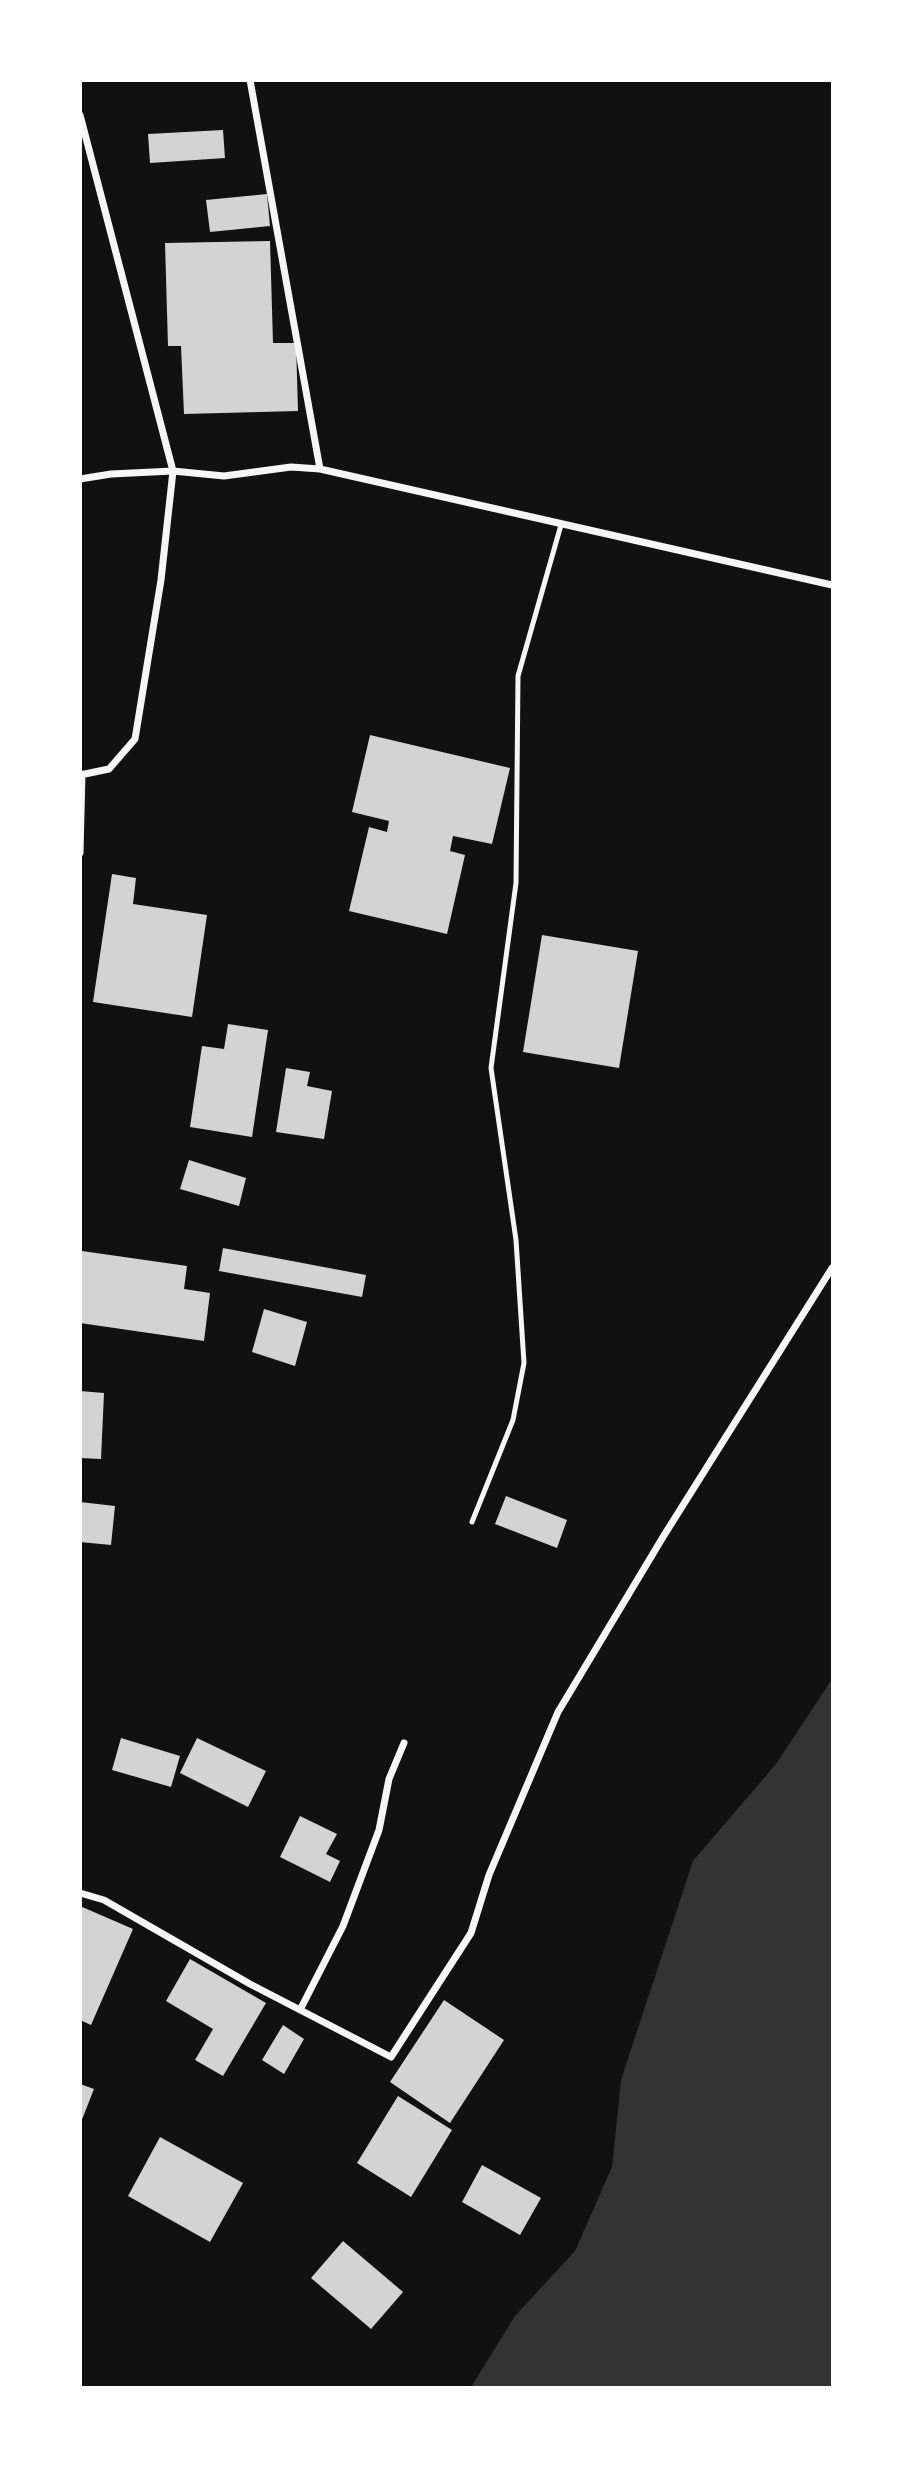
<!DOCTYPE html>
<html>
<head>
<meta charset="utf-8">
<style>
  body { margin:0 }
  #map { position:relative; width:913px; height:2468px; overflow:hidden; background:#111; font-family:"Alegreya Sans",sans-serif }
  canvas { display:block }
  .frame { position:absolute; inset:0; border:82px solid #fff; pointer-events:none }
</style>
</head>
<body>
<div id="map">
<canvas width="913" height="2468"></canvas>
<div class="frame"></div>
</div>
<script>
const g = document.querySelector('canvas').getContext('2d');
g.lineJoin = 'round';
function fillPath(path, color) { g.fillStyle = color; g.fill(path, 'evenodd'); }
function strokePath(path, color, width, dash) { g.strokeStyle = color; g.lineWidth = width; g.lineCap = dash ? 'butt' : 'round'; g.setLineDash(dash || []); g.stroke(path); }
fillPath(new Path2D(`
  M 832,1679 L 832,2387 L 471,2387 L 515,2316 L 575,2251 L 612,2167 L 621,2080 L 693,1861 L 776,1764 Z`), '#333');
fillPath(new Path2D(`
  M 223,130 L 225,158 L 150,163 L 148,134 Z
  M 267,194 L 270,226 L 210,232 L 206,200 Z
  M 270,241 L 273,343 L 296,343 L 298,411 L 184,414 L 181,346 L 168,346 L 165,243 Z
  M 370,735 L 510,768 L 492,844 L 453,836 L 450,851 L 465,855 L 447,934 L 349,911 L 369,827 L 387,832 L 389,821 L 352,812 Z
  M 112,874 L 136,878 L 133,904 L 207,915 L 192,1017 L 93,1002 Z
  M 542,935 L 638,951 L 619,1068 L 523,1052 Z
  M 228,1024 L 268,1030 L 252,1137 L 190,1127 L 202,1046 L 224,1049 Z
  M 286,1068 L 310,1072 L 307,1086 L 332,1091 L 324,1139 L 276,1132 Z
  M 189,1160 L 246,1178 L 239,1206 L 180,1189 Z
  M 223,1248 L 366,1275 L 362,1297 L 219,1271 Z
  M 82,1251 L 187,1266 L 184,1289 L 210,1293 L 204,1341 L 80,1323 Z
  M 264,1309 L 307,1322 L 295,1366 L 252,1352 Z
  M 80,1391 L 104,1393 L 101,1459 L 80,1458 Z
  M 506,1496 L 567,1520 L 557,1548 L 495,1524 Z
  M 80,1502 L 115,1506 L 111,1545 L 80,1542 Z
  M 121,1738 L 180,1756 L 171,1787 L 112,1770 Z
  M 197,1738 L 266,1771 L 248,1807 L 180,1773 Z
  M 300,1816 L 337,1834 L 326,1854 L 340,1861 L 330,1882 L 280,1857 Z
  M 80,1906 L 133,1929 L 91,2025 L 80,2020 Z
  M 190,1959 L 266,2003 L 223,2076 L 195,2060 L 213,2029 L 166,2001 Z
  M 444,2000 L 504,2040 L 450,2123 L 390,2082 Z
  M 283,2025 L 304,2039 L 284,2074 L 262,2060 Z
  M 80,2084 L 94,2089 L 81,2122 L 80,2122 Z
  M 398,2096 L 452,2130 L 411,2197 L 357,2163 Z
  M 160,2137 L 243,2183 L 210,2242 L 128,2196 Z
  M 482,2165 L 541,2198 L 520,2235 L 462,2202 Z
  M 343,2241 L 403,2292 L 371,2329 L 311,2278 Z`), '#d3d3d3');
strokePath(new Path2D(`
  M 472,1522 L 513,1420 L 524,1363 L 516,1240 L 491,1068 L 516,883 L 518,676 L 561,525`), '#f5f5f5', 5);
strokePath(new Path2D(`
  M 80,115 L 173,471 L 111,474 L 80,479
  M 320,469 L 832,585
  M 80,775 L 109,769 L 135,739 L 161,580 L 173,471 L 224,476 L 291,467 L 320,469 L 250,80
  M 80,853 L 82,774
  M 80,1893 L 104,1900 L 250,1984 L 391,2057 L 471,1933 L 489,1875 L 558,1712 L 663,1537 L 832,1268
  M 300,2010 L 343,1926 L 379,1830 L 389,1779 L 404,1743`), '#f5f5f5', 7);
</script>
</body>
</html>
